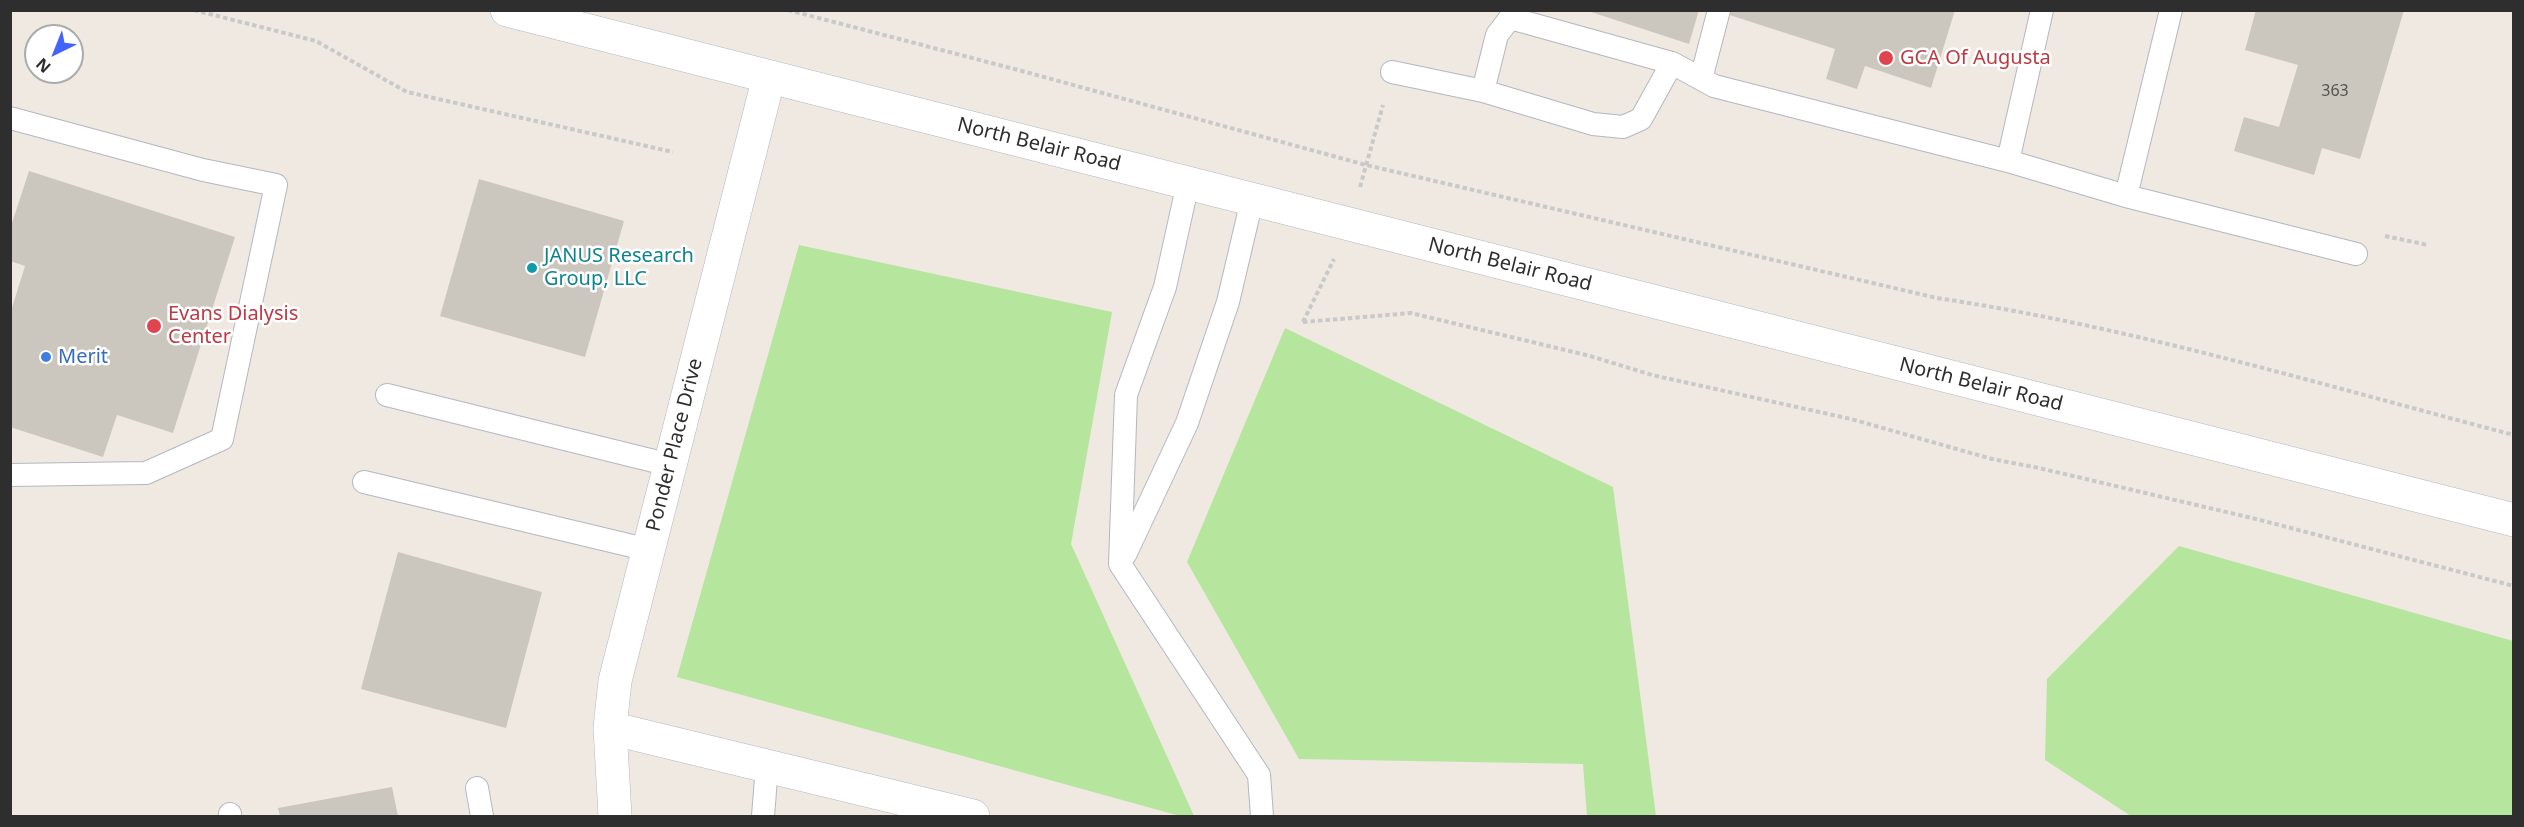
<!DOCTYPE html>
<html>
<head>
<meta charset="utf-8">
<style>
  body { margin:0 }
  #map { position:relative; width:2524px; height:827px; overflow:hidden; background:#efe9e1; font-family:"Noto Sans",sans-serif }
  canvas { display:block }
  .frame { position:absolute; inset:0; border:12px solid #2e2e2e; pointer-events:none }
  .north { position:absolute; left:24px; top:24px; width:60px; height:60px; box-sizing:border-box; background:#fff; border:2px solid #ababab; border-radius:50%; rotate:223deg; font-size:16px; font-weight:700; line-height:24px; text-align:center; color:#2e2e2e }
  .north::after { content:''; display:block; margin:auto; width:21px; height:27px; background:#4264fb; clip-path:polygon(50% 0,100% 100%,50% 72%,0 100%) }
</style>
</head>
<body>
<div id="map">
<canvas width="2524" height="827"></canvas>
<div class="frame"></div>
<div class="north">N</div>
</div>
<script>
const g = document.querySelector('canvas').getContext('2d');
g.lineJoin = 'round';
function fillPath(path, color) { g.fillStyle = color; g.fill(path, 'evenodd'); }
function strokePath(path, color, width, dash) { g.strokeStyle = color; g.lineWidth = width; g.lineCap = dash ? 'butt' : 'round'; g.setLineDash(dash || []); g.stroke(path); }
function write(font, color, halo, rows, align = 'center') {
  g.font = font + ' "Noto Sans",sans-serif'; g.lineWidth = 5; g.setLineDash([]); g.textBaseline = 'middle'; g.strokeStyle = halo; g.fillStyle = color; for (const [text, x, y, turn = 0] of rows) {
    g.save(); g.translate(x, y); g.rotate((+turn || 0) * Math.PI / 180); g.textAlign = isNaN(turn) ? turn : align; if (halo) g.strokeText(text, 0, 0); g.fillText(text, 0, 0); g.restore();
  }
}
fillPath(new Path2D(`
  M 799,245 L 1112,312 L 1071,544 L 1194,816 L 1180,816 L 677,677 Z
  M 1285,328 L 1613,487 L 1656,816 L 1587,816 L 1583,764 L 1299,759 L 1187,562 Z
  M 2179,546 L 2513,641 L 2513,816 L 2131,816 L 2045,760 L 2047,679 Z`), '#b6e59e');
fillPath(new Path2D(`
  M 1585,10 L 1699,10 L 1689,44 Z
  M 1714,10 L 1955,10 L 1931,88 L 1865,66 L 1857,89 L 1826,79 L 1835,49 Z
  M 2256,10 L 2404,10 L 2360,159 L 2322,148 L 2314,175 L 2234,151 L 2244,117 L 2279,127 L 2298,65 L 2245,50 Z
  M 29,171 L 235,237 L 173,433 L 117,415 L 103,457 L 10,427 L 10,314 L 25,266 L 10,261 L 10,229 Z
  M 479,179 L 624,221 L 585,357 L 440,316 Z
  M 398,552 L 542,592 L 506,728 L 361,689 Z
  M 392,787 L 398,816 L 280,816 L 278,808 Z`), '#cbc7bf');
const service = new Path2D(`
  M 1512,10 L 1510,18 L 1497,35 L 1483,91 L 1593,124 L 1623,127 L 1641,119 L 1672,63
  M 1510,18 L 1672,63 L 1714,86 L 2008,161 L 2126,196 L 2356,254
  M 1392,72 L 1483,91
  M 1701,79 L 1719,10
  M 10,118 L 203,170 L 276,185 L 222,439 L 146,473 L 10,475
  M 2008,161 L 2042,10
  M 1188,183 L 1165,287 L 1126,395 L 1120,564 L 1259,775 L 1262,816
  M 2126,196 L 2171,10
  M 387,395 L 670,465
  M 364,482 L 649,550
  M 1125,555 L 1187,423 L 1228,302 L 1252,200
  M 477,788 L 482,816
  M 230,814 L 230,816
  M 763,816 L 767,766`);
const minor = new Path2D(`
  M 610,728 L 973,816
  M 615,816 L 610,728 L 615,681 L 769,77`);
const secondary = new Path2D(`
  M 507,10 L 2514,520`);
strokePath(service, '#b4b7c1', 24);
strokePath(minor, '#b4b7c1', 34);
strokePath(secondary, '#b4b7c1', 34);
strokePath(new Path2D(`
  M 194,10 L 316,41 L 407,92 L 673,152
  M 788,10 L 1022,71 L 1366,165 L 1937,298 C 2132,327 2322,385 2514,435
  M 1360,187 L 1383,105
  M 2385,236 L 2428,245
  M 1303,322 L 1411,313 L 1590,356 L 1652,375 L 1851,419 L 1992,459 L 2039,468 L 2256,519 L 2514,586
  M 1303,322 L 1334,259`), '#c9c9c9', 4, [4.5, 3]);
strokePath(service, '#fff', 22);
strokePath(minor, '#fff', 33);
strokePath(secondary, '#fff', 33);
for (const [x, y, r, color] of [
  [1886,58,8,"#e0444e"],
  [532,268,6,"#0f9aa8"],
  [154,326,8,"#e0444e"],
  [46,357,6,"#3f7fe0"]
]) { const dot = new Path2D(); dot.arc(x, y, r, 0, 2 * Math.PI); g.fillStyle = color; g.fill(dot); strokePath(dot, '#fff', 2); }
write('16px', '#555452', null, [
  ["363",2335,91]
]);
write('20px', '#be3a42', '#fff', [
  ["GCA Of Augusta",1900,58],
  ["Evans Dialysis",168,314],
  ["Center",168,337]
], 'left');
write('20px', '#2e2e2e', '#fff', [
  ["North Belair Road",1039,145,14],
  ["North Belair Road",1510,265,14],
  ["North Belair Road",1981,385,14],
  ["Ponder Place Drive",675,445,-76]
]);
write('20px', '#0d838f', '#fff', [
  ["JANUS Research",544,256],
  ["Group, LLC",544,279]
], 'left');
write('20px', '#366cbe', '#fff', [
  ["Merit",58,357]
], 'left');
</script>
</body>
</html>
